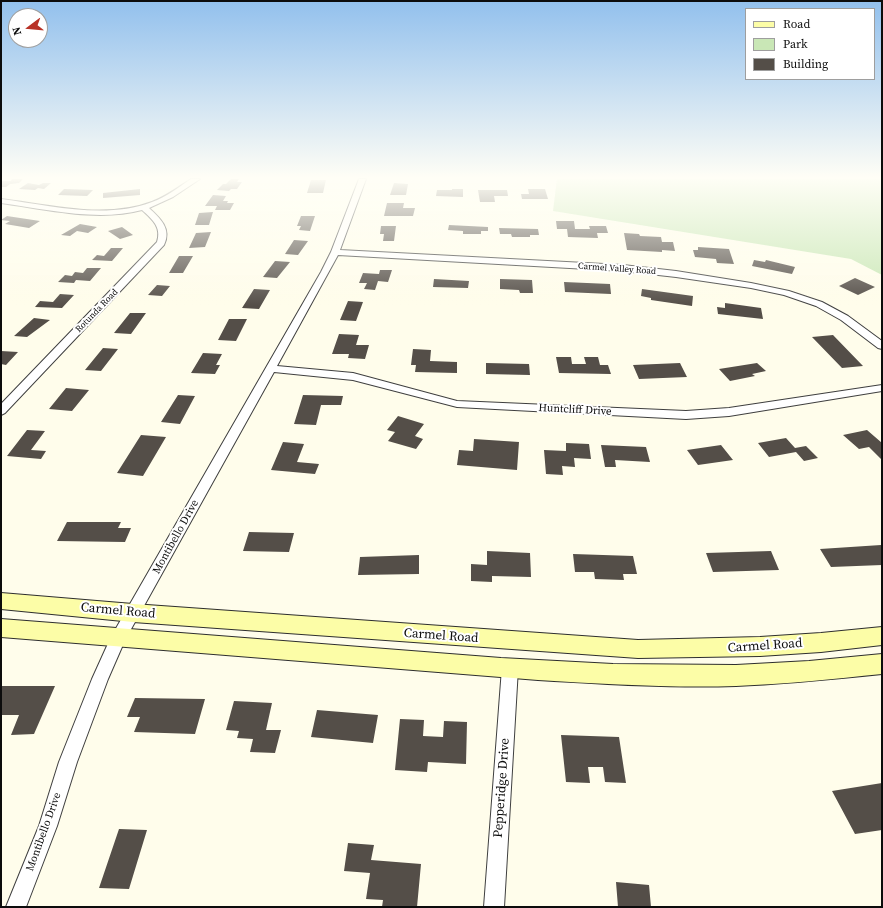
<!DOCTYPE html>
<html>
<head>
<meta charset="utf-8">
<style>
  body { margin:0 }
  #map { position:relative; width:883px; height:908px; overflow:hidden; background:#fffdeb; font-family:"Source Serif 4",serif }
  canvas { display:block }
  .frame { position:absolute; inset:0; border:2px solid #0c0c0c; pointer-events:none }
  .legend { position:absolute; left:745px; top:8px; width:130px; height:72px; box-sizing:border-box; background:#fff; border:1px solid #9e9e9e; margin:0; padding:5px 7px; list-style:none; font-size:12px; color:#0c0c0c }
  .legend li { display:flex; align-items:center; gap:8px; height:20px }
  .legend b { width:20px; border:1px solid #9e9e9e }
  .north { position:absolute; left:8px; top:8px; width:40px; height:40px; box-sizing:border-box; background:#fff; border:1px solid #9e9e9e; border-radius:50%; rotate:254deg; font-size:11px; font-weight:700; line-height:16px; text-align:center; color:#0c0c0c }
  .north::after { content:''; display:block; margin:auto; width:14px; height:18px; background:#b83227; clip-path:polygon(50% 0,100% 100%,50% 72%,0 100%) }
</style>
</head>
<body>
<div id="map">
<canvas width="883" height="908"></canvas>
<div class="frame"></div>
<ul class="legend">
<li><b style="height:5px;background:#fcfda7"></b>Road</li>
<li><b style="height:11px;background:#c9e7b6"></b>Park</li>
<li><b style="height:11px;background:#544e48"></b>Building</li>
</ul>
<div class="north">N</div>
</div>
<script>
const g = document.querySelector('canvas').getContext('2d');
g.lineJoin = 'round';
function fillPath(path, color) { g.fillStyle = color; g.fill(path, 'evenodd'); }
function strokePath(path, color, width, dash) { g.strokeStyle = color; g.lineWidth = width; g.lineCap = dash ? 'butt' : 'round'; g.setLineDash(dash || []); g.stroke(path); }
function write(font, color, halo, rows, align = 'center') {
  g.font = font + ' "Source Serif 4",serif'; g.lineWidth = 4; g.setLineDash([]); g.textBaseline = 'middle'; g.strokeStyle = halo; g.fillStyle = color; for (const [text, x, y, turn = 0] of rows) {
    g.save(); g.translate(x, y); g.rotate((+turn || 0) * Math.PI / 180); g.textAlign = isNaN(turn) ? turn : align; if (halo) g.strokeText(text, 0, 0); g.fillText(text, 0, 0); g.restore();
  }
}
fillPath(new Path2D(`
  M 557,179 L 882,179 L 882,275 L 851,259 L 553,211 Z`), '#c9e7b6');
fillPath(new Path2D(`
  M 12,179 L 23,179 L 19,183 L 10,184 L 6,187 L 1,187 L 1,181 L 11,181 Z
  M 231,179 L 239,179 L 237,182 L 242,182 L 237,189 L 231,189 L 229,191 L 217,190 L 223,184 L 226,184 Z
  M 311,180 L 326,180 L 323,193 L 307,193 Z
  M 28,183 L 39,185 L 43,183 L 51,183 L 44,189 L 38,188 L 35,190 L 19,189 Z
  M 394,183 L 408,184 L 406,195 L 390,195 Z
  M 64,189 L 93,190 L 87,196 L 58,195 Z
  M 140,189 L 140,195 L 103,198 L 103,193 Z
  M 452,189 L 463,189 L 463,197 L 436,196 L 437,190 L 452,190 Z
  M 528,189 L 545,189 L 548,199 L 522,199 L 521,194 L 529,194 Z
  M 478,190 L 507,190 L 508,196 L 494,196 L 495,202 L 480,202 Z
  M 213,195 L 226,196 L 223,201 L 228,201 L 227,203 L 234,203 L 230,210 L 215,210 L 217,206 L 205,206 Z
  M 387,203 L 404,203 L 403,208 L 415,208 L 413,216 L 384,216 Z
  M 213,212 L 209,225 L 195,225 L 199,213 Z
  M 7,216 L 40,221 L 29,228 L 5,224 L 10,221 L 1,220 Z
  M 301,216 L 315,216 L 310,231 L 299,230 L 301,226 L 297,226 Z
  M 556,221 L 574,221 L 575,229 L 590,229 L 589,226 L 606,226 L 608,233 L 597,233 L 598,238 L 568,237 L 567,229 L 557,229 Z
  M 80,224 L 97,227 L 88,233 L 77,231 L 70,236 L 61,235 Z
  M 449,225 L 488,227 L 488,231 L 481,231 L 481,234 L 463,234 L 463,231 L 448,230 Z
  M 381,226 L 396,226 L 394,241 L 383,241 L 384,234 L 380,234 Z
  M 122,227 L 133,235 L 120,239 L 108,231 Z
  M 499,228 L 538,229 L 539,235 L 530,235 L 530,237 L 512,237 L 511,234 L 500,234 Z
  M 211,232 L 205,247 L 189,248 L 196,233 Z
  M 624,233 L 639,234 L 640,236 L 661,237 L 662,242 L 673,242 L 675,251 L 662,250 L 662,252 L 627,250 Z
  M 294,240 L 308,241 L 298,255 L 285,254 Z
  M 698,247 L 729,249 L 734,264 L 717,263 L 716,259 L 695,257 L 693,250 L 698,250 Z
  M 111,248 L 123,248 L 112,261 L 92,260 L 97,255 L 104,256 Z
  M 179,256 L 193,256 L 183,273 L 169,273 Z
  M 754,260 L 765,262 L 766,260 L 795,267 L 792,274 L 752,266 Z
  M 275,261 L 290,262 L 277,278 L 263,277 Z
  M 87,268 L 101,268 L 90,281 L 76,280 L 74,283 L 58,282 L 65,275 L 72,276 L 75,272 L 83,273 Z
  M 380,270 L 392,270 L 388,282 L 378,281 L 375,290 L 364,289 L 367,283 L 359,283 L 363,273 L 379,274 Z
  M 855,278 L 875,287 L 858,295 L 839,286 Z
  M 434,279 L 469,281 L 468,288 L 433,287 Z
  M 500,279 L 532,280 L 533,293 L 520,293 L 519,290 L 500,289 Z
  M 564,282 L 610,284 L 611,294 L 565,292 Z
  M 157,285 L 170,286 L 162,296 L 148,295 Z
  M 254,289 L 270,290 L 259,309 L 242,308 Z
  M 642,289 L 693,296 L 692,306 L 651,300 L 651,298 L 641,296 Z
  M 60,294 L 74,295 L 62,308 L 35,307 L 40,301 L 53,302 Z
  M 348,301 L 363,302 L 356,321 L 340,320 Z
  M 725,303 L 761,308 L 763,319 L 718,314 L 717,307 L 725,308 Z
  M 130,313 L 146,313 L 131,334 L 114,333 Z
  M 34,318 L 50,320 L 27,337 L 14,336 Z
  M 229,319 L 247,319 L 236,341 L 218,340 Z
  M 339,334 L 359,335 L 356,345 L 369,345 L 365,359 L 348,358 L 349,354 L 332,354 Z
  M 833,335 L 863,366 L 842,368 L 812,337 Z
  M 103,348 L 118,349 L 101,371 L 85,370 Z
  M 413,349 L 431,350 L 430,361 L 457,362 L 457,373 L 415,372 L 416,365 L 411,365 Z
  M 1,351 L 18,352 L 6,365 L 1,364 Z
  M 203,353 L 222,354 L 216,365 L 220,365 L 215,374 L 191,373 Z
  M 556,357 L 571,357 L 572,364 L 586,364 L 584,357 L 598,357 L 600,365 L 608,365 L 611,374 L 559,373 Z
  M 486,363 L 529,364 L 530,375 L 486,374 Z
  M 680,363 L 687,377 L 639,379 L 633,365 Z
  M 757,363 L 766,371 L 752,374 L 755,376 L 730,381 L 719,369 Z
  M 66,388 L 89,390 L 72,411 L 49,409 Z
  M 178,395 L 195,396 L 180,424 L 161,422 Z
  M 303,395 L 343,396 L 341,405 L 321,405 L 316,425 L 294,424 Z
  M 398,416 L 424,424 L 415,436 L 423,439 L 416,449 L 388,441 L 395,432 L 387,430 Z
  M 27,430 L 45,431 L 31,450 L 46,451 L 41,459 L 7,456 Z
  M 867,430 L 882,443 L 882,460 L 869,447 L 859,449 L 843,435 Z
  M 141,435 L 166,437 L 143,476 L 117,473 Z
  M 786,438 L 795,448 L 806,446 L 818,458 L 804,461 L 796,452 L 769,457 L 758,443 Z
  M 474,439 L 519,442 L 517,470 L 457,465 L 459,450 L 473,451 Z
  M 283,442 L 304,444 L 297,462 L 319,464 L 315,474 L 271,470 Z
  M 566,443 L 589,444 L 591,459 L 574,458 L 575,467 L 562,466 L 563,475 L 546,474 L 544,450 L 566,451 Z
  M 601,445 L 646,447 L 650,462 L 615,460 L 616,467 L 605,467 Z
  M 721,445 L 733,460 L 698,465 L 687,450 Z
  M 67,522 L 121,522 L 118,528 L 131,528 L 125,542 L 57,541 Z
  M 249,532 L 294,533 L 289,552 L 243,551 Z
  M 881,545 L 882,565 L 831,567 L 820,549 Z
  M 487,551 L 530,553 L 531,577 L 492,576 L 492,582 L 471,581 L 471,564 L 487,565 Z
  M 771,551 L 779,570 L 713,572 L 706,553 Z
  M 573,554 L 633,556 L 637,574 L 623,574 L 624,580 L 595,579 L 594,572 L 575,572 Z
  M 419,555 L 419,574 L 358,575 L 360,557 Z
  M 1,686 L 55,686 L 34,734 L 11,735 L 19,715 L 1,715 Z
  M 135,698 L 205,699 L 195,734 L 134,732 L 140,717 L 127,717 Z
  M 234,701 L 272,703 L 266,730 L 281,730 L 275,753 L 250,752 L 253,739 L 237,738 L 239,731 L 226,730 Z
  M 317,710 L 378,715 L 373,743 L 311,737 Z
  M 400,719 L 424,720 L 423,736 L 443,737 L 444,721 L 467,722 L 466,764 L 428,762 L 427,772 L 395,770 Z
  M 561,735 L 619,737 L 626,783 L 605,782 L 603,767 L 588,767 L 590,783 L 566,782 Z
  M 882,783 L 882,830 L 855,834 L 832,791 Z
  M 119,829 L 147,830 L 129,889 L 99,888 Z
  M 348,843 L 374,845 L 371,860 L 421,864 L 417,907 L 382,907 L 383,900 L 366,899 L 370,873 L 344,871 Z
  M 616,882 L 649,885 L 651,907 L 618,907 Z`), '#544e48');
const minor = new Path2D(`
  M 191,179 L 200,179 L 173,197 L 149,208 C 160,218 172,229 164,245 L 5,413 L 1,415 L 1,404 L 157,242 C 162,227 152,219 142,210 C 97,222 46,209 1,203 L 1,199 C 49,205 105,220 152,202 C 166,197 179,187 191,179 Z
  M 359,179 L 366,179 L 340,250 L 623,265 L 676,271 L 751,283 L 789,291 L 822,302 L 848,316 L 882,341 L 882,349 L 878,348 L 841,320 L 816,306 L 784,295 L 751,288 L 676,277 L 623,271 L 338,255 L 277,366 L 353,373 L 457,401 L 686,411 L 729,408 L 882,385 L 882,391 L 729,416 L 686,419 L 457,407 L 353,380 L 274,372 L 125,640 L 108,679 L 77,762 L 57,826 L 26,907 L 6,907 L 39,826 L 59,762 L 92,679 L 111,637 L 321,272 L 331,252 Z
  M 510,661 L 516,663 L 518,668 L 504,907 L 484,907 L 502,668 L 504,663 Z`);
const secondary = new Path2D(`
  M 1,593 L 133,604 L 638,640 L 760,637 L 821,633 L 882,627 L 882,645 L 821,652 L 760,656 L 638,658 L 133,622 L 1,609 Z
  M 1,619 L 501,658 L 613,664 L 736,665 L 809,661 L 882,654 L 882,674 C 834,679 785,684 736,686 C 670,688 604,684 538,680 L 1,637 Z`);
strokePath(minor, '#3f3f3f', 2);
strokePath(secondary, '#2e2e2e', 2);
fillPath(minor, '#fff');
fillPath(secondary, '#fcfda7');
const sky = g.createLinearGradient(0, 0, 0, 306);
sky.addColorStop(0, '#92c0ed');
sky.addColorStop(0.58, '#fffef6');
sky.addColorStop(1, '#fffef600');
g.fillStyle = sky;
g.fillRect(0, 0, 883, 306);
write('9px', '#0c0c0c', '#fff', [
  ["Carmel Valley Road",617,269,4],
  ["Rotunda Road",97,311,-46]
]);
write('11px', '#0c0c0c', '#fff', [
  ["Huntcliff Drive",575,410,3],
  ["Montibello Drive",176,537,-61],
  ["Montibello Drive",44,832,-70]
]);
write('13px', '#0c0c0c', '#fff', [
  ["Carmel Road",118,611,5],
  ["Carmel Road",441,636,4],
  ["Carmel Road",765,646,-4],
  ["Pepperidge Drive",502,788,-86]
]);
</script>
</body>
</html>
